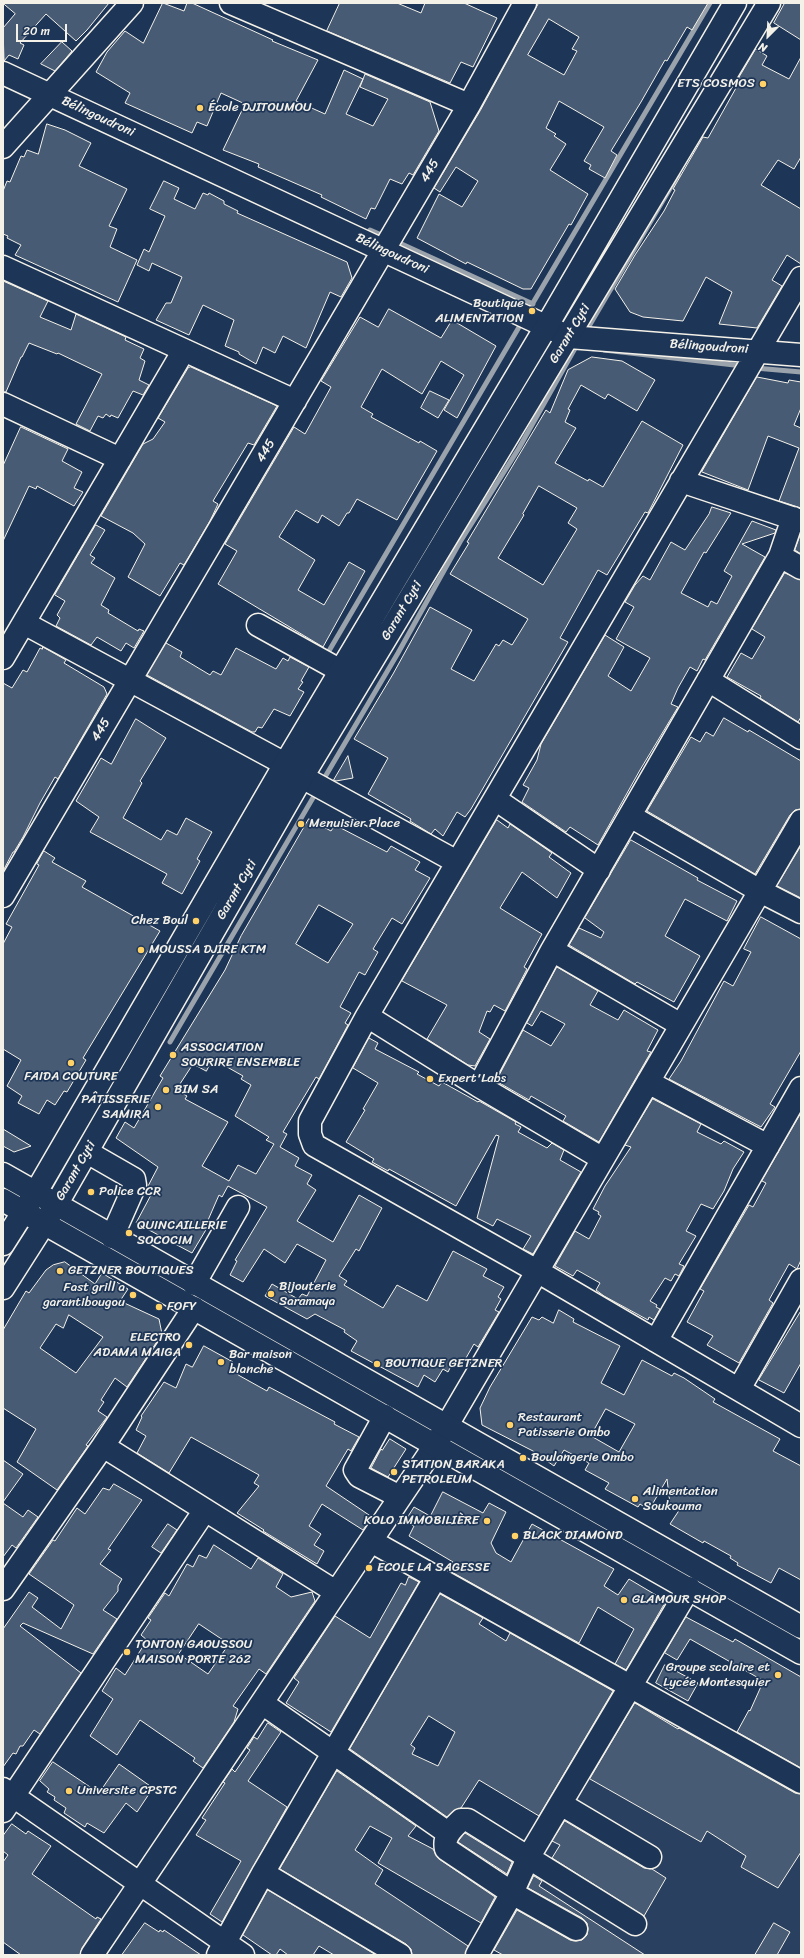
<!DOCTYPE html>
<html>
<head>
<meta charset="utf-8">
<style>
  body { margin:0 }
  #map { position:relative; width:804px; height:1958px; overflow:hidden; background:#1d3557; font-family:Sriracha,sans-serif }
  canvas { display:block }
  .frame { position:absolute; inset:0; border:4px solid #f4f1e8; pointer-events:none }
  .north { position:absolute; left:748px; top:16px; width:40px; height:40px; -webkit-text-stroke:3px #1d3557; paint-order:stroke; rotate:204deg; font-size:11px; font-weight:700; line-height:16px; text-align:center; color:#f4f1e8 }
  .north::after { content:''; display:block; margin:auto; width:14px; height:18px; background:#f4f1e8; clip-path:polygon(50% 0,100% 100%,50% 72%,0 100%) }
  .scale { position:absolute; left:16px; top:24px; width:51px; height:18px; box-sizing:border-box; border:2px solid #f4f1e8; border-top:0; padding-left:5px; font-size:12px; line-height:14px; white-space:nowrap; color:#f4f1e8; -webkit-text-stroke:3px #1d3557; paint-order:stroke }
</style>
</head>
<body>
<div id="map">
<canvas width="804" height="1958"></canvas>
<div class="frame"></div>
<div class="north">N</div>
<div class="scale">20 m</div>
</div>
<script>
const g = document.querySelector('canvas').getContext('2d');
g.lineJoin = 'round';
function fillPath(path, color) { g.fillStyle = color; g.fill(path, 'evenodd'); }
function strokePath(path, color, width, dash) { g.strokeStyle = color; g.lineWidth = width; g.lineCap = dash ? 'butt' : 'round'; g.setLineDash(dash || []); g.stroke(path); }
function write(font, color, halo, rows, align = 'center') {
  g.font = font + ' Sriracha,sans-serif'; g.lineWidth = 3.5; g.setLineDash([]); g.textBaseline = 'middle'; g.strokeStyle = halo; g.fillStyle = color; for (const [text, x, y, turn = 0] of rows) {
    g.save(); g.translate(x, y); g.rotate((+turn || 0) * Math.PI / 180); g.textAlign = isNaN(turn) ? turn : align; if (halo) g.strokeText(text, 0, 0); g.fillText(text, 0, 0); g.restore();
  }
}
fillPath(new Path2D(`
  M 638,1695 L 801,1781 L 801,1955 L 587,1955 L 504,1908 Z`), '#2a4060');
strokePath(new Path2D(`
  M 370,230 L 386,237
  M 395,241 L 533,304
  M 527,313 L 710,3
  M 585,333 L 678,175
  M 604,350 L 743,366
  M 755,368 L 801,372
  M 326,656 L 522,322
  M 322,782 L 398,653 L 460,542 L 519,448 L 578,343
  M 170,1042 L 317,791`), '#9aa2ab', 5);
const building = new Path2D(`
  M 3,3 L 109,3 L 87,30 L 76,41 L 46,14 L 20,43 L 24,45 L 18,59 L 9,55 L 4,61 L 3,28 L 15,14 Z
  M 163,3 L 184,11 L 187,3 L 192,3 L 273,40 L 272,41 L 318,60 L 296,101 L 325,114 L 344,70 L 363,79 L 346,114 L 373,126 L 388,99 L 360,87 L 365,74 L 430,102 L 439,131 L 413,175 L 409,173 L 402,184 L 390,179 L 375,209 L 371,208 L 366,219 L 321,197 L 322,195 L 258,167 L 259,164 L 223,150 L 245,104 L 221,93 L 207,126 L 197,122 L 192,133 L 125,103 L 130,93 L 96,72 L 107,52 L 125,31 L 143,43 Z
  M 340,3 L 397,3 L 421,13 L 425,3 L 464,3 L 497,18 L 473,67 L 461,62 L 450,83 L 327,31 Z
  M 539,3 L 708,3 L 692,30 L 687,27 L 667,61 L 665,60 L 641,102 L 611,151 L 617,155 L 605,178 L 589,169 L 591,165 L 584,161 L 604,127 L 559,101 L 546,128 L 556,134 L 554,136 L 566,144 L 550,170 L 588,194 L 571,225 L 569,224 L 531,289 L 523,289 L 467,262 L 466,264 L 417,238 L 439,194 L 462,207 L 478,181 L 456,167 L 440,192 L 434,188 L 480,111 ZM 549,19 L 579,37 L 572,49 L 577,51 L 564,75 L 528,55 Z
  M 785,3 L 801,3 L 801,40 L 774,23 Z
  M 62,42 L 72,51 L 55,71 L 41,64 Z
  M 756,49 L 767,56 L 762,65 L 789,79 L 801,57 L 801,157 L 794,169 L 778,160 L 761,185 L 801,209 L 801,264 L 787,255 L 772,280 L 782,286 L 757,328 L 719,324 L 732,292 L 706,277 L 683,321 L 643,317 L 630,312 L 615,289 L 635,255 L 664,211 L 675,190 L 673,189 L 703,137 L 708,138 L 741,79 L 739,78 Z
  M 47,124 L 65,130 L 91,143 L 79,166 L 127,189 L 109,226 L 117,229 L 110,247 L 137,260 L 118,302 L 15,255 L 21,245 L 7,238 L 8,236 L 3,234 L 3,191 L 7,181 L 10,182 L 21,156 L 24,157 L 27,150 L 38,154 Z
  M 164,181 L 179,188 L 174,199 L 195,209 L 203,193 L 208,195 L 209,193 L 224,201 L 224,204 L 238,211 L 237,213 L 347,262 L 352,278 L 341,297 L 330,292 L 306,348 L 283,336 L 275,353 L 263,347 L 256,364 L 239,354 L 239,352 L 225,346 L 234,320 L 203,305 L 189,335 L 156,320 L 166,303 L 171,303 L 182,277 L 152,263 L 149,271 L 137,265 L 144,249 L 149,252 L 165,216 L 150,209 Z
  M 3,281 L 48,301 L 40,317 L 71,330 L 76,314 L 126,337 L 125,340 L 144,349 L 140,358 L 145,361 L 139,380 L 149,385 L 143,395 L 133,391 L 118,418 L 111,415 L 110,417 L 106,414 L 103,418 L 98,416 L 90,431 L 76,424 L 102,374 L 58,353 L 57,354 L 29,343 L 22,357 L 21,357 L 6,392 L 3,392 Z
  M 389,309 L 441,338 L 452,320 L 496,346 L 457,418 L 444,410 L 464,375 L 441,361 L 422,394 L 382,369 L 361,407 L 373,414 L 371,417 L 419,443 L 420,441 L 437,451 L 397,520 L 357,499 L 349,513 L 347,513 L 339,526 L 322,515 L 318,523 L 296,510 L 279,537 L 315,560 L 298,590 L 324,605 L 349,562 L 365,571 L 323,647 L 218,584 L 237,551 L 225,544 L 294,427 L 305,434 L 331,387 L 321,381 L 360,317 L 378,327 Z
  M 592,357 L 622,361 L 655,380 L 637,411 L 608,394 L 605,399 L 581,385 L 568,409 L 570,410 L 565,422 L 576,428 L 555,463 L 588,481 L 589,479 L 603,487 L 642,421 L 683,445 L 648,513 L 645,512 L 607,575 L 598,570 L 560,638 L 568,642 L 471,809 L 465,817 L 457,812 L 443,836 L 435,829 L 431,834 L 410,821 L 411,819 L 368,794 L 388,758 L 354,739 L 393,674 L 430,607 L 472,630 L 451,669 L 474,681 L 496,644 L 499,646 L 503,640 L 512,645 L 528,619 L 450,574 L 469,543 L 467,542 L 546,410 L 550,413 L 568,370 ZM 539,486 L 577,508 L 568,523 L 577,529 L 543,585 L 498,558 L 524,515 L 523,514 Z
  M 191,367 L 277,406 L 254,445 L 248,443 L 213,501 L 218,504 L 210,521 L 184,565 L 180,563 L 160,596 L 128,577 L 145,544 L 133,533 L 101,516 L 143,444 L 153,439 L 165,422 L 158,418 L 188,368 Z
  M 757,377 L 788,383 L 789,380 L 801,382 L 801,408 L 794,425 L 801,428 L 801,508 L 779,501 L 799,448 L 768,436 L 748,490 L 702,472 Z
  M 430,391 L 449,400 L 438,418 L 421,408 Z
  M 21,427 L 68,449 L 62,461 L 82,472 L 74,488 L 83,492 L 74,506 L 37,486 L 36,489 L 29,486 L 3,541 L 3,466 Z
  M 712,507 L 731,513 L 706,553 L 704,552 L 681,593 L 708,607 L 711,601 L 717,604 L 732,576 L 724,571 L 752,521 L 776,530 L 775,533 L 742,544 L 765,557 L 705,660 L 703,659 L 697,671 L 690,667 L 678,688 L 671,704 L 678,707 L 640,770 L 598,845 L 570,827 L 566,832 L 522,802 L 529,788 L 523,785 L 537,760 L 541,744 L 605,635 L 624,647 L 608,676 L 631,691 L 650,658 L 616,639 L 634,607 L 625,602 L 635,585 L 643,576 L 650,580 L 671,542 L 685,550 L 709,514 Z
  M 96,525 L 105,530 L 90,555 L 95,558 L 91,563 L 115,578 L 101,605 L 109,610 L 108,613 L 138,631 L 139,629 L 144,631 L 134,648 L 126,643 L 121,651 L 97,637 L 91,645 L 56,626 L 60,618 L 57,615 L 65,601 L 55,595 Z
  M 801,533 L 801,554 L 795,550 Z
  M 785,573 L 801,580 L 801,717 L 798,722 L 760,698 L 761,696 L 727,677 L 741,653 L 752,659 L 765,637 L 752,629 Z
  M 166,643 L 182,652 L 180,657 L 210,675 L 213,671 L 221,675 L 236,648 L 276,669 L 283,658 L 288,661 L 290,657 L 309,667 L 301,681 L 303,682 L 298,689 L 304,692 L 290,716 L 274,709 L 262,728 L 258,727 L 255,732 L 252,732 L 147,675 Z
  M 43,647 L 66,660 L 64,663 L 104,687 L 107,694 L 58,779 L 55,777 L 40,803 L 23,837 L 14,852 L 13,852 L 3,871 L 3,683 L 12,688 L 23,670 L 27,672 L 40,648 L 42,649 Z
  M 724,718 L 748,732 L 749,730 L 801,761 L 801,809 L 795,810 L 790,815 L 755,874 L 647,811 L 691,737 L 700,742 L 706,732 L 713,736 Z
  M 136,719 L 166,738 L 140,781 L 142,783 L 123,818 L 161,840 L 167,830 L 177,835 L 186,818 L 212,832 L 197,859 L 200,861 L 182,894 L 162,883 L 167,874 L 90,832 L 99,817 L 76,801 L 101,758 L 111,764 Z
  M 348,756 L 353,778 L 336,781 L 334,780 Z
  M 309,819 L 331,831 L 335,825 L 387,852 L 391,846 L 420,862 L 415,870 L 430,878 L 402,924 L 392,918 L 373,949 L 378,952 L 365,975 L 359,972 L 340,1007 L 351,1013 L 345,1023 L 348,1025 L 319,1079 L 316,1077 L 283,1132 L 287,1134 L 280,1147 L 299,1158 L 295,1166 L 312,1175 L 307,1184 L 316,1190 L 297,1221 L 333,1242 L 359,1195 L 382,1208 L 359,1251 L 356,1249 L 339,1276 L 347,1281 L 344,1285 L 383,1308 L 397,1285 L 427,1301 L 453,1251 L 487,1269 L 483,1276 L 504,1287 L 498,1297 L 501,1299 L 495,1310 L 499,1312 L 478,1347 L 474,1344 L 462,1365 L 454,1360 L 448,1372 L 443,1369 L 435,1382 L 424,1375 L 418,1387 L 351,1351 L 357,1341 L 344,1332 L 345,1330 L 315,1314 L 307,1319 L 265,1296 L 272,1284 L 298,1299 L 302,1294 L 307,1296 L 326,1260 L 297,1244 L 285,1263 L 264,1249 L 243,1282 L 230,1275 L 237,1261 L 235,1260 L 267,1207 L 228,1186 L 222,1197 L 219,1195 L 205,1227 L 207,1228 L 192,1253 L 136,1223 L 152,1193 L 147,1189 L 147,1188 L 158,1167 L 116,1138 L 125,1122 L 134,1128 L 163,1078 L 160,1076 L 225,970 L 241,936 ZM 319,905 L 353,924 L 328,963 L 296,944 ZM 213,1059 L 243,1076 L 241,1079 L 251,1085 L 235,1116 L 269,1137 L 266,1140 L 274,1144 L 256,1174 L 238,1165 L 229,1181 L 202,1166 L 228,1122 L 185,1099 L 187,1096 L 176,1090 L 193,1064 L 206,1071 Z
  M 497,820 L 508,828 L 510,824 L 552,853 L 549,857 L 571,873 L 557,898 L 522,872 L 500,908 L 542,934 L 524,967 L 527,969 L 505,1011 L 494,1005 L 490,1012 L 487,1011 L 479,1032 L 490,1039 L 475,1066 L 468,1065 L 427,1039 L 447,1005 L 402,981 Z
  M 631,840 L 698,878 L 697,880 L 737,901 L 727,921 L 685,899 L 665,936 L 700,956 L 674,1002 L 637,982 L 635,984 L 569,945 L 579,928 L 601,938 L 604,932 L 585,918 Z
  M 801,846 L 801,898 L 777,886 Z
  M 44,851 L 55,858 L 52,862 L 86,881 L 82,887 L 160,931 L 83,1058 L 86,1060 L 67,1092 L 64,1091 L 55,1105 L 47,1100 L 39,1114 L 18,1103 L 22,1096 L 7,1086 L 21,1060 L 3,1049 L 3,944 L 12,927 L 6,924 L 39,865 L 37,864 Z
  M 761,917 L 801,939 L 801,1051 L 770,1104 L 775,1107 L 761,1127 L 669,1079 L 681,1061 L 724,981 L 733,986 L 751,952 L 744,949 Z
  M 557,967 L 598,991 L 590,1005 L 618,1020 L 624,1010 L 658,1030 L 647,1051 L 651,1052 L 599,1142 L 563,1121 L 566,1116 L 531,1096 L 529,1100 L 496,1081 L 523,1030 L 551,1046 L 565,1024 L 541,1011 L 532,1026 L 527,1023 Z
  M 369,1038 L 378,1043 L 375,1049 L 419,1072 L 417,1074 L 439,1086 L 442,1082 L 478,1102 L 479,1101 L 516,1122 L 515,1124 L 521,1127 L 518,1132 L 547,1148 L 552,1143 L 564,1150 L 560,1160 L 581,1172 L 533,1254 L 523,1249 L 531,1236 L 497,1219 L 493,1226 L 477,1218 L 499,1136 L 496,1135 L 456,1206 L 389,1169 L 388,1171 L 372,1162 L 374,1159 L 346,1142 L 365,1110 L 363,1109 L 378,1083 L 353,1068 Z
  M 653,1099 L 701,1124 L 697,1132 L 721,1144 L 724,1141 L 744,1152 L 733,1169 L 724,1191 L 713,1209 L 701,1204 L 686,1231 L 696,1236 L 679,1264 L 684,1266 L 679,1276 L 675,1274 L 671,1281 L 665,1278 L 650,1301 L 657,1305 L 656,1307 L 660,1309 L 654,1320 L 649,1317 L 648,1320 L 604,1296 L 596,1290 L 600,1283 L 577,1270 L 573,1276 L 555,1266 L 575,1231 L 589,1239 L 601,1216 L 598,1214 L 599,1212 L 593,1209 L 605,1186 L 631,1147 L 625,1145 Z
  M 801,1113 L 801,1260 L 797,1269 L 789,1264 L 769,1300 L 773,1303 L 739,1363 L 707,1345 L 713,1336 L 687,1322 L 704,1291 L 700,1289 L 749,1205 L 753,1207 L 766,1183 L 762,1181 Z
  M 3,1129 L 31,1146 L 14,1152 L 3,1146 Z
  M 65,1262 L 95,1284 L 102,1273 L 128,1289 L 120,1301 L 159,1319 L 162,1334 L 127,1387 L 115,1378 L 101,1400 L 104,1402 L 98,1411 L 107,1417 L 86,1445 L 88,1446 L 57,1490 L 17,1462 L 36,1429 L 3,1408 L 3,1330 L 26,1291 L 29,1293 L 46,1270 L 53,1265 ZM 69,1315 L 103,1337 L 76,1373 L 40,1348 L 56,1324 L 63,1328 Z
  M 559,1310 L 574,1319 L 573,1322 L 620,1346 L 601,1383 L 624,1395 L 642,1360 L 672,1376 L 674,1373 L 684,1378 L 715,1399 L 713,1402 L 780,1439 L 773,1451 L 801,1466 L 801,1580 L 779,1568 L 771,1583 L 737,1565 L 738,1563 L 730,1558 L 731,1556 L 704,1541 L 703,1543 L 670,1524 L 680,1509 L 670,1504 L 667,1479 L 649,1510 L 640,1504 L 638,1507 L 605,1489 L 609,1483 L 585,1470 L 589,1463 L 564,1450 L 554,1466 L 533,1451 L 482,1425 L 480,1408 L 490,1387 L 532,1317 L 539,1320 L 542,1317 L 553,1323 ZM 606,1409 L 635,1424 L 619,1452 L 591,1436 Z
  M 801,1311 L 801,1363 L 784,1393 L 759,1380 Z
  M 204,1346 L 233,1362 L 229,1369 L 240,1376 L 267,1391 L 269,1387 L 335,1422 L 334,1424 L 359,1437 L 351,1451 L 348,1449 L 326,1486 L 372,1517 L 363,1530 L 322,1504 L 309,1526 L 321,1534 L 314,1545 L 324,1551 L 317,1564 L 263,1531 L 264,1530 L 237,1513 L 259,1486 L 254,1483 L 259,1475 L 191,1437 L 169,1473 L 137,1453 L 146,1436 L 136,1430 L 142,1417 L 141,1416 L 164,1382 L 176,1388 L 186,1364 L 192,1367 Z
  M 390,1439 L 406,1449 L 388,1477 L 371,1468 L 381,1449 L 382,1450 Z
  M 3,1460 L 23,1474 L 3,1502 Z
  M 114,1484 L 142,1500 L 108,1549 L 111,1550 L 100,1564 L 122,1579 L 118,1586 L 118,1591 L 103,1610 L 117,1619 L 93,1654 L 23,1623 L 20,1626 L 81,1673 L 40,1734 L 34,1730 L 23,1746 L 20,1746 L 16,1754 L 13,1753 L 3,1767 L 3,1629 L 29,1592 L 38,1598 L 32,1607 L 61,1629 L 74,1605 L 29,1574 L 53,1540 L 55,1541 L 77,1508 L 85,1514 L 103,1488 L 109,1490 Z
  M 443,1492 L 483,1513 L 489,1503 L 506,1512 L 491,1543 L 496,1553 L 511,1562 L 532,1524 L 614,1569 L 604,1586 L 618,1595 L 629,1579 L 666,1601 L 626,1670 L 615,1664 L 634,1629 L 598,1607 L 579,1643 L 448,1570 L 453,1562 L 409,1536 L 414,1526 L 405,1521 L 414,1507 L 430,1516 Z
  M 3,1503 L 23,1517 L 28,1510 L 38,1517 L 16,1548 L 12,1545 L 3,1557 Z
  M 168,1524 L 177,1530 L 161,1553 L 152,1547 Z
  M 214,1545 L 251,1569 L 258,1558 L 283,1574 L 276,1587 L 291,1597 L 312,1592 L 315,1601 L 266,1674 L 259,1669 L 233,1706 L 238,1709 L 234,1722 L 203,1768 L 193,1761 L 195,1758 L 140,1720 L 117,1755 L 90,1736 L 113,1699 L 102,1691 L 116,1668 L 125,1675 L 147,1640 L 141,1635 L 151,1620 L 148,1618 L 165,1593 L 169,1596 L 187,1564 L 193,1567 L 199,1555 L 206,1558 ZM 199,1624 L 229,1644 L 208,1674 L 179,1654 Z
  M 409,1577 L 419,1582 L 331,1732 L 286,1703 L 299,1682 L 294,1678 L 335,1616 L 370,1638 L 401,1583 L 405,1585 Z
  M 440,1594 L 483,1618 L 479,1624 L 506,1641 L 510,1633 L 613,1691 L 539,1816 L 479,1780 L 461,1808 L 453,1811 L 447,1817 L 350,1749 ZM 429,1716 L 455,1732 L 438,1766 L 412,1754 L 415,1748 L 411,1745 Z
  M 686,1617 L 733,1642 L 735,1639 L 801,1677 L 801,1768 L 737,1732 L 749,1710 L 750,1711 L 763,1682 L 762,1680 L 690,1639 L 677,1660 L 665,1653 Z
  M 665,1665 L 698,1683 L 688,1701 L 656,1683 Z
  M 635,1703 L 678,1729 L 679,1728 L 795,1793 L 801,1794 L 801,1852 L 778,1888 L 741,1867 L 746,1856 L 707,1831 L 701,1842 L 590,1779 Z
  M 268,1723 L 281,1732 L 248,1781 L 287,1807 L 222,1922 L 210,1914 L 241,1861 L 196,1835 L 206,1820 L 202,1818 L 225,1783 L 223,1782 L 232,1769 L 235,1772 L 250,1750 L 247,1748 L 254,1737 L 257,1739 Z
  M 53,1762 L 99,1793 L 119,1764 L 153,1788 L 137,1812 L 126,1803 L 104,1833 L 87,1823 L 85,1827 L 64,1813 L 66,1808 L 54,1800 L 55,1797 L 47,1792 L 49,1789 L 40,1781 Z
  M 337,1771 L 416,1826 L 408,1836 L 433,1849 L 439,1859 L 495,1897 L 481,1923 L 378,1863 L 392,1838 L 370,1826 L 355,1850 L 383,1870 L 375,1884 L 468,1946 L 465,1955 L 412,1955 L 411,1949 L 406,1944 L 280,1869 Z
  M 565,1821 L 644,1868 L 652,1869 L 666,1878 L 644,1916 L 552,1858 L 560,1845 L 552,1841 Z
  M 12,1824 L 26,1834 L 28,1831 L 51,1846 L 32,1874 L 96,1919 L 97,1917 L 101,1919 L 82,1948 L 80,1955 L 21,1955 L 3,1942 L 3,1862 L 8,1855 L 3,1851 L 3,1836 Z
  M 465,1833 L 512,1862 L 507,1874 L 458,1842 Z
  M 534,1876 L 542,1881 L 539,1886 L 645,1955 L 503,1955 L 494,1950 L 517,1910 L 570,1940 L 576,1941 L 582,1940 L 587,1935 L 588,1929 L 587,1923 L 582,1918 L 528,1888 Z
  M 268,1890 L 376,1955 L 334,1955 L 319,1946 L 313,1955 L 288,1955 L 280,1949 L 276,1955 L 272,1955 L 243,1935 Z
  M 145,1923 L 159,1932 L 160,1930 L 163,1932 L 164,1930 L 201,1955 L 122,1955 Z
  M 774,1923 L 790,1932 L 777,1955 L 755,1955 Z`);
fillPath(building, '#485b74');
strokePath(building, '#f4f1e8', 1);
const minor = new Path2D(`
  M 231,3 L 469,105
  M 3,73 L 569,337 L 801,355
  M 3,147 L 132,3
  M 3,267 L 295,401
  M 801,278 L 367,1016 L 310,1121 L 310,1134 L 314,1145 L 537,1271 L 801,1426
  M 3,404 L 120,459
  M 681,481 L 801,521
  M 780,556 L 801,568
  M 24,623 L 285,764
  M 258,625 L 341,671
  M 3,658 L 184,350
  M 708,680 L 801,738
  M 302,777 L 457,862
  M 495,799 L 599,870
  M 630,816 L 760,891 L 801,912
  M 3,896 L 469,105 L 525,3
  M 552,950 L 681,1025
  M 367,1016 L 479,1086 L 603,1159
  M 648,1082 L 768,1146
  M 479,1086 L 552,950 L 780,556 L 793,518
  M 87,1152 L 134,1179 L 135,1185 L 112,1237
  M 194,1284 L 238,1207
  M 656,1341 L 801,1088
  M 739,1389 L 801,1280
  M 385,1416 L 355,1470 L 359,1476 L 400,1497
  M 103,1446 L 336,1592
  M 371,1541 L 801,1782
  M 3,1589 L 103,1446 L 194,1308
  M 262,1703 L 448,1833
  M 3,1789 L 243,1955
  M 561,1804 L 650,1857
  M 3,1811 L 205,1510
  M 263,1873 L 400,1955
  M 576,1929 L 512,1893 L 446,1849 C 443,1836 452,1829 461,1820 L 468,1820 L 635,1924
  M 92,1955 L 436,1444 L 801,821
  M 218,1955 L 263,1873 L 436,1577
  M 477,1955 L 512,1893 L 528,1858 L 689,1588`);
const major = new Path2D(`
  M 3,1174 L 801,1627
  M 3,1200 L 801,1653
  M 3,1244 L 36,1192 L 285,764 L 546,327 L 735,3
  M 3,1288 L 56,1205 L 302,777 L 769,3`);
strokePath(minor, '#f4f1e8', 25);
strokePath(major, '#f4f1e8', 25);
strokePath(minor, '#1d3557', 22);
strokePath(major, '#1d3557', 22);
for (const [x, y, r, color] of [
  [763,84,4,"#ffd166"],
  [200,108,4,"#ffd166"],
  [532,311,4,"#ffd166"],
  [301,824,4,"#ffd166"],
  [196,921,4,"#ffd166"],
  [141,950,4,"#ffd166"],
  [173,1055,4,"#ffd166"],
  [71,1063,4,"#ffd166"],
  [430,1079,4,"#ffd166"],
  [166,1090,4,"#ffd166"],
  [158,1107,4,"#ffd166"],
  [91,1192,4,"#ffd166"],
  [129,1233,4,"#ffd166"],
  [60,1271,4,"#ffd166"],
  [271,1294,4,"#ffd166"],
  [133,1295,4,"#ffd166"],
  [159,1307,4,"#ffd166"],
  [189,1345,4,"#ffd166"],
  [221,1362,4,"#ffd166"],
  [377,1364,4,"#ffd166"],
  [510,1425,4,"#ffd166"],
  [523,1458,4,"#ffd166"],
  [394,1472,4,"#ffd166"],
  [635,1499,4,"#ffd166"],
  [487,1521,4,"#ffd166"],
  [515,1536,4,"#ffd166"],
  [369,1568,4,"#ffd166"],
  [624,1600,4,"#ffd166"],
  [127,1652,4,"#ffd166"],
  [778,1675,4,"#ffd166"],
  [69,1791,4,"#ffd166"]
]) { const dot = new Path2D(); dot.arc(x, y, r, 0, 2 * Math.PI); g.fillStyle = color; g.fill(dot); strokePath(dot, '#1d3557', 1.5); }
write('13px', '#f4f1e8', '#1d3557', [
  ["ETS COSMOS",755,84,"right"],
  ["École DJITOUMOU",208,108],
  ["Boutique",524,304,"right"],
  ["ALIMENTATION",524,319,"right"],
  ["Menuisier Place",309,824],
  ["Chez Boul",188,921,"right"],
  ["MOUSSA DJIRE KTM",149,950],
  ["ASSOCIATION",181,1048],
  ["SOURIRE ENSEMBLE",181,1063],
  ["FAIDA COUTURE",71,1077,"center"],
  ["Expert'Labs",438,1079],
  ["BIM SA",174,1090],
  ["PÂTISSERIE",150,1100,"right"],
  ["SAMIRA",150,1115,"right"],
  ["Police CCR",99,1192],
  ["QUINCAILLERIE",137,1226],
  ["SOCOCIM",137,1241],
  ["GETZNER BOUTIQUES",68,1271],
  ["Bijouterie",279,1287],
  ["Saramaya",279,1302],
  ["Fast grill a",125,1288,"right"],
  ["garantibougou",125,1303,"right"],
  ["FOFY",167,1307],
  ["ELECTRO",181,1338,"right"],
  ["ADAMA MAIGA",181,1353,"right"],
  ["Bar maison",229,1355],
  ["blanche",229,1370],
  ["BOUTIQUE GETZNER",385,1364],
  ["Restaurant",518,1418],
  ["Patisserie Ombo",518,1433],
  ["Boulangerie Ombo",531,1458],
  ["STATION BARAKA",402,1465],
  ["PETROLEUM",402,1480],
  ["Alimentation",643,1492],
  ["Soukouma",643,1507],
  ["KOLO IMMOBILIÈRE",479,1521,"right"],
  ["BLACK DIAMOND",523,1536],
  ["ECOLE LA SAGESSE",377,1568],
  ["GLAMOUR SHOP",632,1600],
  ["TONTON GAOUSSOU",135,1645],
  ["MAISON PORTE 262",135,1660],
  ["Groupe scolaire et",770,1668,"right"],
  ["Lycée Montesquier",770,1683,"right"],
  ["Universite CPSTC",77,1791]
], 'left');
write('13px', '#f4f1e8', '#1d3557', [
  ["Bélingoudroni",98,117,25],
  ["445",430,171,-60],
  ["Bélingoudroni",392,254,25],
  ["Garant Cyti",570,334,-59],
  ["Bélingoudroni",709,347,4],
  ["445",266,451,-60],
  ["Garant Cyti",402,611,-59],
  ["445",101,730,-59],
  ["Garant Cyti",237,890,-60],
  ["Garant Cyti",76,1171,-60]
]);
</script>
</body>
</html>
